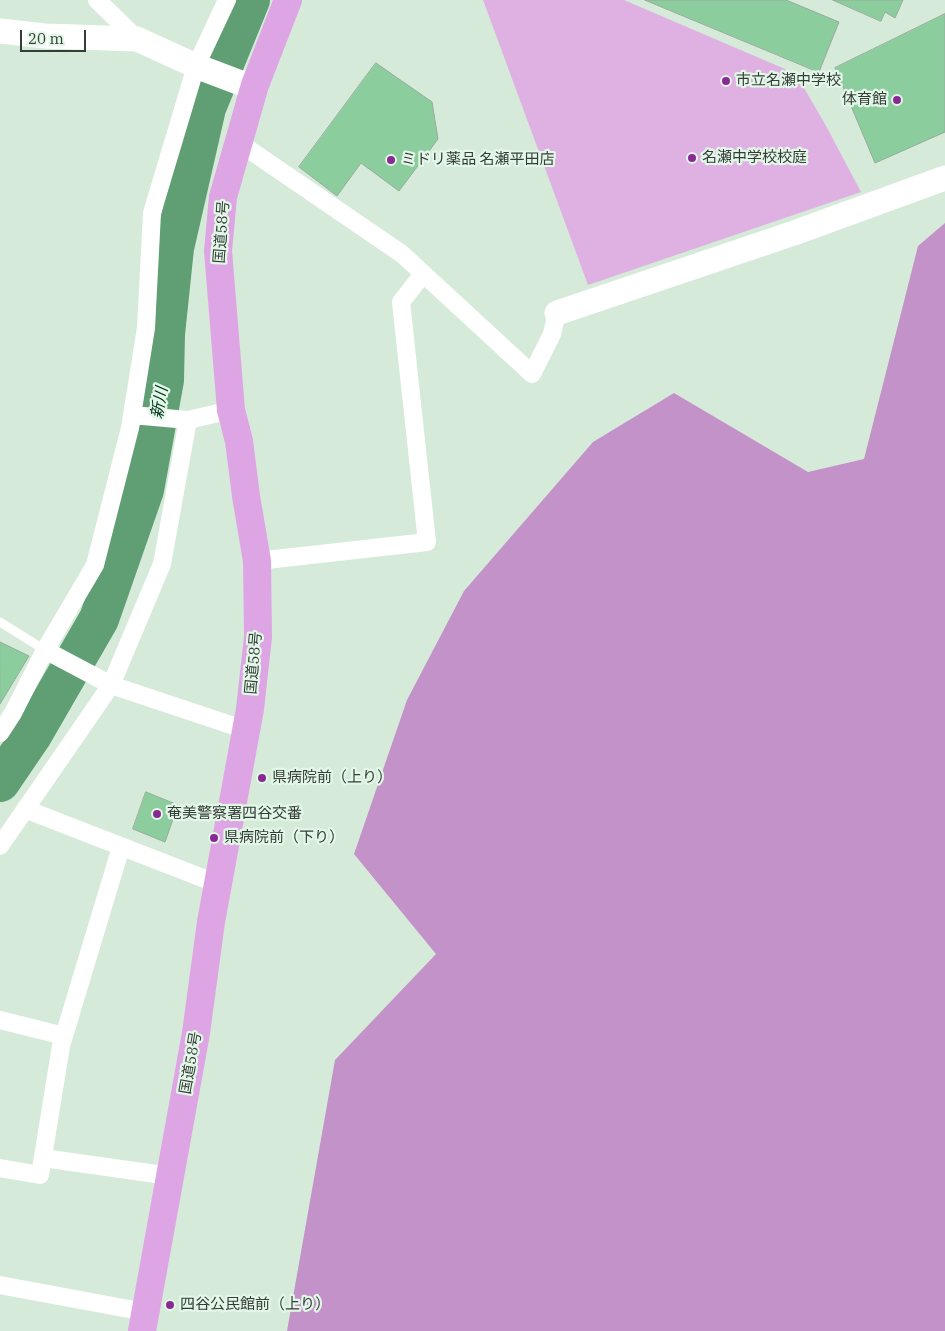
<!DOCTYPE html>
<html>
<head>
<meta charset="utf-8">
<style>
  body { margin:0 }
  #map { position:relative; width:945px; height:1331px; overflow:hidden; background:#d6eada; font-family:"IBM Plex Serif",serif }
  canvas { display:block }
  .scale { position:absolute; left:20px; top:30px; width:66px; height:22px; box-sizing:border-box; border:2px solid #353d37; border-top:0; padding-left:6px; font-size:15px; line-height:18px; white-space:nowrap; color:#353d37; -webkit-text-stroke:4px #e3f7e8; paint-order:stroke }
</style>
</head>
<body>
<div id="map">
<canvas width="945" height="1331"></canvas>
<div class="scale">20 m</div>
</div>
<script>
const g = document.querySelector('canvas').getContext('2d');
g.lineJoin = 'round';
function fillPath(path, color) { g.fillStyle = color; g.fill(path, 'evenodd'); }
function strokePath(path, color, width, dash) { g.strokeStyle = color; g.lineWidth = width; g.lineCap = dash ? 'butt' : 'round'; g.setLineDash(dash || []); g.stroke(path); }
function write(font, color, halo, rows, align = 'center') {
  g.font = font + ' "IBM Plex Serif","Noto Sans JP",serif'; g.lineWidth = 4.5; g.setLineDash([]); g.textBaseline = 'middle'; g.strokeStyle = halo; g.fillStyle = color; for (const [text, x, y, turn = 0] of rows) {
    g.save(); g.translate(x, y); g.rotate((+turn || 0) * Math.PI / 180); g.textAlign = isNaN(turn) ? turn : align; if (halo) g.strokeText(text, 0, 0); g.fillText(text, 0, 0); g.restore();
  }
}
fillPath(new Path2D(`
  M 483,0 L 624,0 L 785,69 L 804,88 L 825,124 L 861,192 L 588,285 Z`), '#dfb1e3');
fillPath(new Path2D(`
  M 945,223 L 945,1331 L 287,1331 L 335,1060 L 436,954 L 354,854 L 407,700 L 464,591 L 593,442 L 674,393 L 808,472 L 864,459 L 918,246 Z`), '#c392c8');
strokePath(new Path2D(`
  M 0,782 L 32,735 L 99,619 L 144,490 L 164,380 L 165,334 L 174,248 L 206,108 L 250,0`), '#5f9f73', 40);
const building = new Path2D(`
  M 645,0 L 786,0 L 839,22 L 819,72 Z
  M 833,0 L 903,0 L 895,18 L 885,12 L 881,21 Z
  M 945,14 L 945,132 L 875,163 L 835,68 Z
  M 376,63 L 432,102 L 438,139 L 399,191 L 361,163 L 337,196 L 299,167 Z
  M 0,642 L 29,656 L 0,704 Z
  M 146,792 L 178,805 L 165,842 L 133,829 Z`);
fillPath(building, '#8ccd9e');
strokePath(building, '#97ab9c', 1);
strokePath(new Path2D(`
  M 0,622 L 45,650`), '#fff', 9);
strokePath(new Path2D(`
  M 97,0 L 137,39
  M 238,142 L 402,254 L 532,374 L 552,334 L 557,313
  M 132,415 L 188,420
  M 257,561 L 427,542 L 401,302 L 423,274
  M 45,650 L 111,685 L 246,730
  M 0,733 L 13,713 L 45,650 L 95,565 L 130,428 L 146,328 L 152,213 L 196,66 L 227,0
  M 25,809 L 218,884
  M 0,846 L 111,685 L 162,564 L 188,420 L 231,410
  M 0,1020 L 64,1036
  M 43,1158 L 170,1176
  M 0,1168 L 40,1175 L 61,1046 L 121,847
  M 0,1285 L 145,1312`), '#fff', 18);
strokePath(new Path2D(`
  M 0,31 L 45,36 L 137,39 L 196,66 L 238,82 L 255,85
  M 557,313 L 794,233 L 945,178`), '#fff', 25);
strokePath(new Path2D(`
  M 142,1331 L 196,1033 L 211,922 L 250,709 L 258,637 L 257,561 L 246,496 L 239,441 L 231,410 L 218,251 L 223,197 L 255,85 L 288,0`), '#dea5e4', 28);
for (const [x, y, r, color] of [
  [726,81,5,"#892a94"],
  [897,100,5,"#892a94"],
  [692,158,5,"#892a94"],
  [391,160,5,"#892a94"],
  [262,778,5,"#892a94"],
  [157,814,5,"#892a94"],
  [214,838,5,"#892a94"],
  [170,1305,5,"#892a94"]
]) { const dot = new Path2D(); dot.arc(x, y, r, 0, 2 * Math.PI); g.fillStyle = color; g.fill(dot); strokePath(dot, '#e3f7e8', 2); }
write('15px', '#353d37', '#e3f7e8', [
  ["市立名瀬中学校",736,81],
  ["体育館",887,100,"right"],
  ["名瀬中学校校庭",702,158],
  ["ミドリ薬品 名瀬平田店",401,160],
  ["県病院前（上り）",272,778],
  ["奄美警察署四谷交番",167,814],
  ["県病院前（下り）",224,838],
  ["四谷公民館前（上り）",180,1305]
], 'left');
write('15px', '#353d37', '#e3f7e8', [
  ["国道58号",222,232,-86],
  ["国道58号",254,663,-85],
  ["国道58号",191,1063,-80]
]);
write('italic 16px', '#003417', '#e3f7e8', [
  ["新川",160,403,-80]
]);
</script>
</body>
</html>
